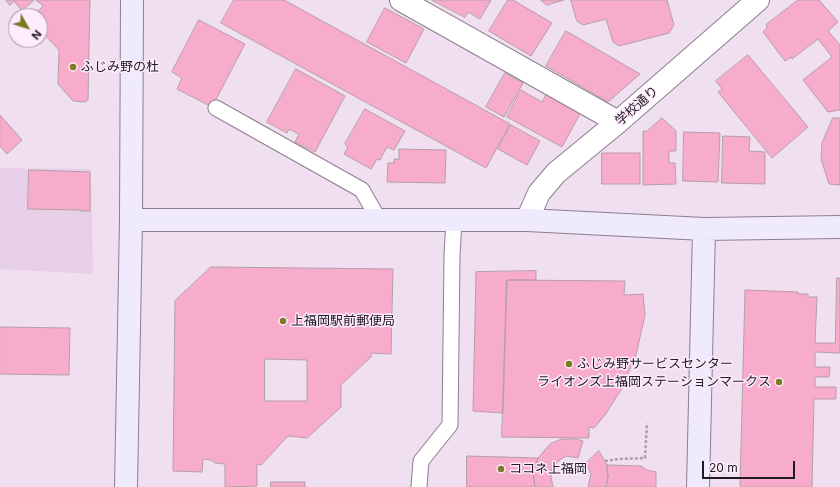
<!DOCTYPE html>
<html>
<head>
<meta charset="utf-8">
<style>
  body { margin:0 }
  #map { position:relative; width:840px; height:487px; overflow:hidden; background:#f0def1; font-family:Inter,sans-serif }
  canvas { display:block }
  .north { position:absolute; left:8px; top:8px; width:40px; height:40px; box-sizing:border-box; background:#feebfe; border:1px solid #a597a5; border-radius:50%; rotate:129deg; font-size:11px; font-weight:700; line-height:16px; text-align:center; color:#201a20 }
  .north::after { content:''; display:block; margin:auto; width:14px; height:18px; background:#7d7a21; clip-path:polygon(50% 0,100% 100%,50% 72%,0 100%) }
  .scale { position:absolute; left:702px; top:461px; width:93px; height:18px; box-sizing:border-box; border:2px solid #201a20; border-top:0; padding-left:5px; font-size:12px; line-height:14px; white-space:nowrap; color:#201a20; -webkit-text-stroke:3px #feebfe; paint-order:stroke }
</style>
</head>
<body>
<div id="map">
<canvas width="840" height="487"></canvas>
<div class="north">N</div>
<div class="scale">20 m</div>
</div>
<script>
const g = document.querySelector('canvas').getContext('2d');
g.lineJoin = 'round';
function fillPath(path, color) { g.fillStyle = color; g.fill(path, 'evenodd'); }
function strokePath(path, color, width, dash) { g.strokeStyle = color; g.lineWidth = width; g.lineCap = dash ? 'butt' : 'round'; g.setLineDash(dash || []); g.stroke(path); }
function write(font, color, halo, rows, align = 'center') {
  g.font = font + ' Inter,"Noto Sans JP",sans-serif'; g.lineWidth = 3; g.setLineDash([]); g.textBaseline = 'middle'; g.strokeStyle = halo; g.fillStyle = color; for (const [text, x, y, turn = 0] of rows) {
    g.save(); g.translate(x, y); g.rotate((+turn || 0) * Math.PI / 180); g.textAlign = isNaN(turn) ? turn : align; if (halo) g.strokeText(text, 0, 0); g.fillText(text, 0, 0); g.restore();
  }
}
fillPath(new Path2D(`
  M 0,168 L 91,169 L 93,274 L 0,269 Z`), '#e7cfe7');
const building = new Path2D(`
  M 6,0 L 34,0 L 22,11 L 14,1 L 10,5 Z
  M 36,0 L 90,0 L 88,100 L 85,102 L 73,101 L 58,84 L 59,50 L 40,30 L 40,16 L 33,16 L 43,6 Z
  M 234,0 L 284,0 L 510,124 L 486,168 L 221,23 Z
  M 432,0 L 491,0 L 480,19 L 468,12 L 465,17 Z
  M 508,0 L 513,0 L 552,23 L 531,56 L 489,31 Z
  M 541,0 L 564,0 L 547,5 Z
  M 571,0 L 667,0 L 674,25 L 669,33 L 619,46 L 613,42 L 606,19 L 583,25 L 577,21 Z
  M 798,0 L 819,0 L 838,22 L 828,31 L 840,45 L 840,110 L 828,112 L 803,80 L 832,57 L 818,39 L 792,59 L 791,57 L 785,61 L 763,32 L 767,28 L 766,25 Z
  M 385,8 L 424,29 L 406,63 L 367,42 Z
  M 199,20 L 245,44 L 212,107 L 177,89 L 182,78 L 172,72 Z
  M 566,31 L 640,74 L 608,102 L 546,66 Z
  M 748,55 L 808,127 L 772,158 L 718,92 L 722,89 L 716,81 Z
  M 296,69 L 345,96 L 315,152 L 295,142 L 299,134 L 289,129 L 287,133 L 267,122 Z
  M 505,73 L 523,83 L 504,117 L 486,107 Z
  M 521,90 L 542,102 L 547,93 L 581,112 L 562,147 L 507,117 Z
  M 365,109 L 405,131 L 394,150 L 387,147 L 380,160 L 377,159 L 371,169 L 344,154 L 348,147 L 345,144 Z
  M 0,115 L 22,140 L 7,154 L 0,146 Z
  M 662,118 L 676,131 L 676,151 L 669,151 L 669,163 L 675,163 L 676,184 L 643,185 L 643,131 L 647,131 Z
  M 833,118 L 840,118 L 840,185 L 829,184 L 821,159 L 822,143 Z
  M 511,125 L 540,141 L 527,165 L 498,149 Z
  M 684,132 L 720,133 L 718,182 L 683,181 Z
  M 723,136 L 750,137 L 749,151 L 765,152 L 765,184 L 722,183 Z
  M 399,149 L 446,150 L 445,183 L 387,182 L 388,163 L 394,163 L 394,159 L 399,159 Z
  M 602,153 L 640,153 L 640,184 L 602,184 Z
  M 29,170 L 90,172 L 90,211 L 81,211 L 81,210 L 28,209 Z
  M 211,267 L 393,269 L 391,354 L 371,353 L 371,357 L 341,385 L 341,407 L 307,438 L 288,436 L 261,465 L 257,464 L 257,486 L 225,487 L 225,464 L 215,463 L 211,460 L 203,459 L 202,472 L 173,471 L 175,301 ZM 265,359 L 307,360 L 307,401 L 265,401 Z
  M 536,271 L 536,280 L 507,280 L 503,413 L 473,411 L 476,272 Z
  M 837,278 L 840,278 L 840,353 L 815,352 L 815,367 L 830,367 L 829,377 L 815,377 L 815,387 L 836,387 L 836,399 L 814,399 L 812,487 L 740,487 L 745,290 L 798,292 L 798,294 L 808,294 L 808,297 L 817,297 L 815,343 L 835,343 Z
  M 507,280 L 625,281 L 624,295 L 643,294 L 645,315 L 636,355 L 621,390 L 605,415 L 594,428 L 589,427 L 589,438 L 502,437 Z
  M 0,327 L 70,328 L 69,375 L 0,374 Z
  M 562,439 L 576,439 L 583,441 L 578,458 L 566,456 L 561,459 L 553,466 L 551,471 L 551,477 L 553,487 L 535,487 L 533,472 L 538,458 L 550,444 Z
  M 599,451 L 607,465 L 608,477 L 606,487 L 588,487 L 591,474 L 586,463 Z
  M 467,456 L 538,458 L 533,472 L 535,487 L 467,487 Z
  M 607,465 L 641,466 L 647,470 L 656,472 L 656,487 L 606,487 L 608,477 Z
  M 271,482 L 305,482 L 305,487 L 271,487 Z`);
fillPath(building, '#f8accb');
strokePath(building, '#b69ea7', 1);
const lane = new Path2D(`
  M 216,108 L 362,190 L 379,220
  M 419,487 L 421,461 L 450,425 L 452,255 L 454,220`);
const street = new Path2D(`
  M 401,0 L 618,122
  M 527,220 L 539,193 L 556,173 L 618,122 L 758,0`);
const secondary = new Path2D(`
  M 131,220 L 527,220 L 704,229
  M 126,487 L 131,220 L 132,0
  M 698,487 L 704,229 L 840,227`);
strokePath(lane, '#8e7e8e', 17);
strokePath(street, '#8e7e8e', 24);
strokePath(secondary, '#8e7e8e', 24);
strokePath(new Path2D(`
  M 605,461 L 619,459 L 645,458 L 647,423`), '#ac9ead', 2.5, [3, 2]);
strokePath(lane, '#fff', 15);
strokePath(street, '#fff', 22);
strokePath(secondary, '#efeafd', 22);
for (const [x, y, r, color] of [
  [73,67,4,"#7d7a21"],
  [283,321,4,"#7d7a21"],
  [569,364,4,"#7d7a21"],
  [779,382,4,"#7d7a21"],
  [501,469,4,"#7d7a21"]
]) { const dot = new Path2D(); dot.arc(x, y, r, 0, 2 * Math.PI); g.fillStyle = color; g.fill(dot); strokePath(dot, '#feebfe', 1.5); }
write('13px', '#201a20', '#feebfe', [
  ["ふじみ野の杜",81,67],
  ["上福岡駅前郵便局",291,321],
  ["ふじみ野サービスセンター",577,364],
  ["ライオンズ上福岡ステーションマークス",771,382,"right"],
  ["ココネ上福岡",509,469]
], 'left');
write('13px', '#201a20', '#feebfe', [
  ["学校通り",637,106,-41]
]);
</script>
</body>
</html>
